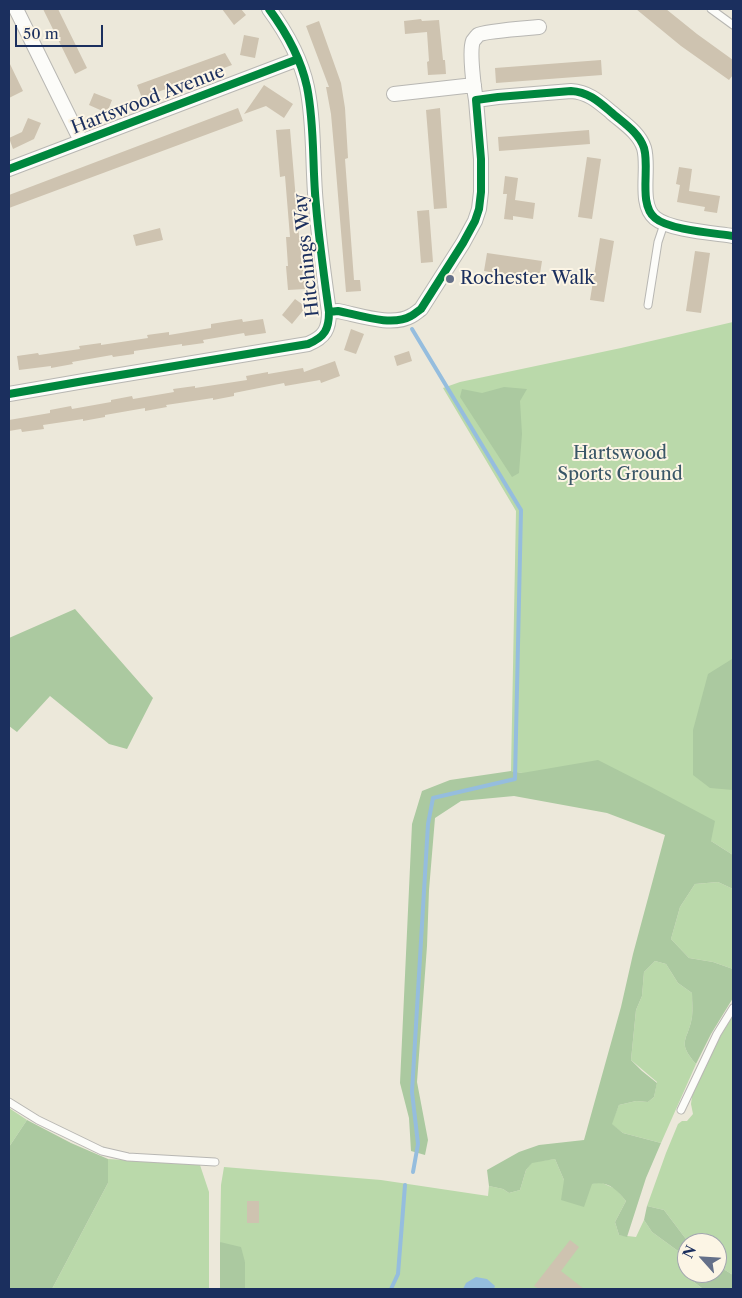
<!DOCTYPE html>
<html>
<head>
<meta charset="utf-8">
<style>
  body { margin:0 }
  #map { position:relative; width:742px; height:1298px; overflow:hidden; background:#ece8da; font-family:"Libre Caslon Text",serif }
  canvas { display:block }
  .frame { position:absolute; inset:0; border:10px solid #1b2f5e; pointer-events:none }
  .north { position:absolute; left:677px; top:1233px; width:50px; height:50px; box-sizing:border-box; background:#fcf5e5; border:1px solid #a2a6af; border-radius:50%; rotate:296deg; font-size:14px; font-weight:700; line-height:20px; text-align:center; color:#1b2f5e }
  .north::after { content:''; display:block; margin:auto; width:18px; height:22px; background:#647089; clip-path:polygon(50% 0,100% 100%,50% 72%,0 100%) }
  .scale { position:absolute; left:15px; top:25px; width:88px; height:22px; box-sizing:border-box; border:2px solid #1b2f5e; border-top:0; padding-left:6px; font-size:15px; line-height:18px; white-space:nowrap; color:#1b2f5e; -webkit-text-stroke:4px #fcf5e5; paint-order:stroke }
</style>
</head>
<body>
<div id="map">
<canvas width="742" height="1298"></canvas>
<div class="frame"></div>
<div class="north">N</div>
<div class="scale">50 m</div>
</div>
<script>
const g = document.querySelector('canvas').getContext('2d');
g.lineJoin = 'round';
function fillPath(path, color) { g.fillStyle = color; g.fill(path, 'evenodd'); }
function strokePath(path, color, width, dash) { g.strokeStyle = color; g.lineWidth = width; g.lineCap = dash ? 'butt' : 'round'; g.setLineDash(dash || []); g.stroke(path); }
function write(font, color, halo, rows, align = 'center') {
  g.font = font + ' "Libre Caslon Text",serif'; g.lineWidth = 4; g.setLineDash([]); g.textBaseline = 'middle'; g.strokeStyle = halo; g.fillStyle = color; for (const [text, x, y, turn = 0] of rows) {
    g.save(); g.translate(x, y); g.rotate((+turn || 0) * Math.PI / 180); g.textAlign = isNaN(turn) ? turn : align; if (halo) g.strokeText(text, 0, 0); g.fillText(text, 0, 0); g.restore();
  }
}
fillPath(new Path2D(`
  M 733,322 L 733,855 L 711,841 L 522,773 L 511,771 L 516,511 L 443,388 L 460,382 L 621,348 Z
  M 718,882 L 733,889 L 733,969 L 713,962 L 689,958 L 671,939 L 680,907 L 695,884 Z
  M 655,961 L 666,964 L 678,983 L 692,993 C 692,1001 693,1009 692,1017 C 688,1041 676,1041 696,1064 L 661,1143 L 623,1133 L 611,1124 L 619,1105 L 636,1101 L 648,1102 L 654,1097 L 657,1082 L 631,1060 L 636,1010 L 642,996 L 644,972 Z
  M 733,1015 L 733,1275 L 717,1265 L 717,1243 L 689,1243 L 664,1210 L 647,1206 L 666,1153 L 678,1124 L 682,1121 L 687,1121 L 693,1114 L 691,1104 L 692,1096 L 703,1070 L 721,1035 Z
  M 9,1108 L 27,1120 L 9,1147 Z
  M 108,1159 L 200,1165 L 209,1192 L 209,1289 L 52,1289 L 108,1183 Z
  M 555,1159 L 564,1180 L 591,1184 L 600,1182 L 616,1189 L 626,1201 L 615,1222 L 619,1235 L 636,1237 L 644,1220 L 652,1232 L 678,1251 L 681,1272 L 703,1289 L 245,1289 L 245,1262 L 220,1242 L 221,1185 L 224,1167 L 381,1180 L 488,1196 L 489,1186 L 503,1189 L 509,1193 L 520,1190 L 526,1170 L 532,1162 Z`), '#bad9aa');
fillPath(new Path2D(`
  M 504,387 L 527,389 L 520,401 L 522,434 L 519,473 L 512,477 L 460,397 L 462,389 L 482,393 Z
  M 75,609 L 153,698 L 127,749 L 109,744 L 50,696 L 17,732 L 9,726 L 9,638 Z
  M 732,659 L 733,661 L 733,790 L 710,788 L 693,775 L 693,730 L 708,674 Z
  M 598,760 L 651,787 L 715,821 L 711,841 L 733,855 L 733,889 L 718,882 L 695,884 L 680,907 L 671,939 L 689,958 L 713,962 L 733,969 L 733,998 L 711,1034 L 696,1064 C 676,1041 688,1041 692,1017 C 693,1009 692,1001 692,993 L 678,983 L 666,964 L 655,961 L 644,972 L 642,996 L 636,1010 L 631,1060 L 642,1071 L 657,1083 L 654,1097 L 648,1102 L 636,1101 L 619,1105 L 612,1124 L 623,1133 L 661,1143 L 646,1178 L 627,1237 L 619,1235 L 615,1222 L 626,1201 C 616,1189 608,1181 592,1184 L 584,1207 L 561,1200 L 564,1180 L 555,1159 L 532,1163 L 526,1170 L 520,1190 L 509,1193 L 503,1189 L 489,1186 L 487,1170 L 519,1152 L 539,1145 L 584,1140 L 621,1007 L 633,954 L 665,835 L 607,813 L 514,796 L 461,801 L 435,818 L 429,890 L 427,946 L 417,1082 L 428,1140 L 425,1155 L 411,1151 L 409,1118 L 400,1083 L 412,824 L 422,791 L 450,780 L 511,771 L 522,773 Z
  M 27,1120 L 71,1143 L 108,1159 L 108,1183 L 52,1289 L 9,1289 L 9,1147 Z
  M 647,1206 L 664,1210 L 689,1243 L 687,1243 L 687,1273 L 717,1273 L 717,1265 L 733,1275 L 733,1289 L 703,1289 L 681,1272 L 678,1251 L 652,1232 L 644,1220 Z
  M 220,1242 L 241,1247 L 245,1262 L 245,1289 L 220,1289 Z`), '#abc9a0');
fillPath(new Path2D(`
  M 476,1277 L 487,1279 L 495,1286 L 494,1289 L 463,1289 L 466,1283 Z`), '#95bdde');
strokePath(new Path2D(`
  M 412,329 L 521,510 L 515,779 L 433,798 L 428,824 L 412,1092 L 418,1144 L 413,1172
  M 391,1289 L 398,1274 L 405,1185`), '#95bdde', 4);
fillPath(new Path2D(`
  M 43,9 L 58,9 L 87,68 L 75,74 Z
  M 222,9 L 241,9 L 246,15 L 234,25 Z
  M 636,9 L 666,9 L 697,34 L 733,60 L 733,75 L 729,80 L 681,46 Z
  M 421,19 L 422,21 L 439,20 L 443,60 L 445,60 L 446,74 L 428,75 L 427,62 L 429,61 L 427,32 L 405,34 L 404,21 Z
  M 319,21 L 341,83 L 345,108 L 348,158 L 345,159 L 354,280 L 360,280 L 361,291 L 346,292 L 335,159 L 331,114 L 326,87 L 329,87 L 306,26 Z
  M 244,35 L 259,38 L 255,58 L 240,55 Z
  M 225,53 L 232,65 L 200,77 L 200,76 L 142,98 L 137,85 Z
  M 601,60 L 602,75 L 496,83 L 495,68 Z
  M 9,62 L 23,91 L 9,98 Z
  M 264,85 L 293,104 L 284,118 L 266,106 L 244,114 Z
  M 94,93 L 112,100 L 107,113 L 89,105 Z
  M 238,108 L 243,121 L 9,208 L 9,195 Z
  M 440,108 L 447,208 L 434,209 L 426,110 Z
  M 28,118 L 41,123 L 34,139 L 13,149 L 9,138 L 22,132 Z
  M 290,129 L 299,236 L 300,236 L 302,265 L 303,265 L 305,289 L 288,290 L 286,266 L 288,266 L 286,237 L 290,237 L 285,176 L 280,177 L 276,130 Z
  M 589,130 L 590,144 L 499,151 L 498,137 Z
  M 587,157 L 601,159 L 592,219 L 578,217 Z
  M 679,167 L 692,169 L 689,191 L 720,196 L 717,213 L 704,211 L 705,207 L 677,202 L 680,185 L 676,184 Z
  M 505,176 L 518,178 L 515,200 L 535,203 L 533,219 L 513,216 L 513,220 L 504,219 L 507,194 L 503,194 Z
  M 429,210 L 433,262 L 421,263 L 417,211 Z
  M 160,228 L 163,240 L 136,246 L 133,235 Z
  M 600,238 L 614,241 L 604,302 L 590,300 Z
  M 695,251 L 710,253 L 701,313 L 686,311 Z
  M 487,253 L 542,261 L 539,280 L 484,271 Z
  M 295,299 L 306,307 L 292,324 L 282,315 Z
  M 242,319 L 243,322 L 263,319 L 266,333 L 245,336 L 244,333 L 203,340 L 204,343 L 182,346 L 182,344 L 134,351 L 134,354 L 113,357 L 112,355 L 72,362 L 73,364 L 51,368 L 51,366 L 19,370 L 17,356 L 38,353 L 39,355 L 80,349 L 79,346 L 101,343 L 101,345 L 148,338 L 147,335 L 169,332 L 169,335 L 211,328 L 211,324 Z
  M 351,329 L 364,334 L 356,354 L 344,350 Z
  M 409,351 L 412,361 L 397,366 L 394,356 Z
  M 335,361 L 340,376 L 321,383 L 320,380 L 285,386 L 284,383 L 234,393 L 234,396 L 213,400 L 213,398 L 166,405 L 167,407 L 145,411 L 145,408 L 105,415 L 105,417 L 83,421 L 83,419 L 43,425 L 44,429 L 22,432 L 21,429 L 9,431 L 9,420 L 50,413 L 50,410 L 71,406 L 72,409 L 111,402 L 111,400 L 132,396 L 133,399 L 174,392 L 173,389 L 195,386 L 195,388 L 247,380 L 246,376 L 268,372 L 268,374 L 303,368 L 304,372 Z
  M 247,1201 L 259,1201 L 259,1223 L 247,1223 Z
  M 570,1240 L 579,1247 L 561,1271 L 584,1289 L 539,1289 L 534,1286 Z`), '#cec3b0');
const lane = new Path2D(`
  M 711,9 L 733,25
  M 648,305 L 658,242 L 664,224
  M 9,1102 L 38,1120 L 102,1151 L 128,1157 L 215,1162
  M 681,1110 L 717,1034 L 733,1008`);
const street = new Path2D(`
  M 16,9 L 81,141
  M 394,94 L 474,85
  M 476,100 C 474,89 469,51 473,41 C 473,41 477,36 478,35 C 484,31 529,28 539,27
  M 9,169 L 298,59
  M 329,312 L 338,311 C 359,315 392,327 411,316 C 415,314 418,311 421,309 L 463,243 L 475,221 L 479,209 L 481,192 L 481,159 L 476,100 L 498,97 L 571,91 C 588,92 598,101 611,112 C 622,122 639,132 644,148 C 650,168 638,204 655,218 C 669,230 714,233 733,236
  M 9,394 L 84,381 L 308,344 C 325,337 329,329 329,312 C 324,276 319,241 316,205 C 312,166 315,126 307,87 C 301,59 286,32 269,9`);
strokePath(lane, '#b8b7b3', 9);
strokePath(street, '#b8b7b3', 16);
strokePath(lane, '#fcfcf9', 7);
strokePath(street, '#fcfcf9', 14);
strokePath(new Path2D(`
  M 9,169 L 298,59
  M 329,312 L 338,311 C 359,315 392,327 411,316 C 415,314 418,311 421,309 L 463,243 L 475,221 L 479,209 L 481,192 L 481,159 L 476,100 L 498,97 L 571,91 C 588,92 598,101 611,112 C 622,122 639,132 644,148 C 650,168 638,204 655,218 C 669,230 714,233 733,236
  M 9,394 L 84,381 L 308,344 C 325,337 329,329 329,312 C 324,276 319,241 316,205 C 312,166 315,126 307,87 C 301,59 286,32 269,9`), '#00873e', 8);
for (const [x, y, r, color] of [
  [450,279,5,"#647089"]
]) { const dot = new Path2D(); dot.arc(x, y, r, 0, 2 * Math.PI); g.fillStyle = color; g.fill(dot); strokePath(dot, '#fcf5e5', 2); }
write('18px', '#1b2f5e', '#fcf5e5', [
  ["Hartswood Avenue",148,100,-21],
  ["Hitchings Way",307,255,-96]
]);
write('18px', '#1b2f5e', '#fcf5e5', [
  ["Rochester Walk",460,279]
], 'left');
write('18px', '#395667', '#fcf5e5', [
  ["Hartswood",620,454],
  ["Sports Ground",620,475]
]);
</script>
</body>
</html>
